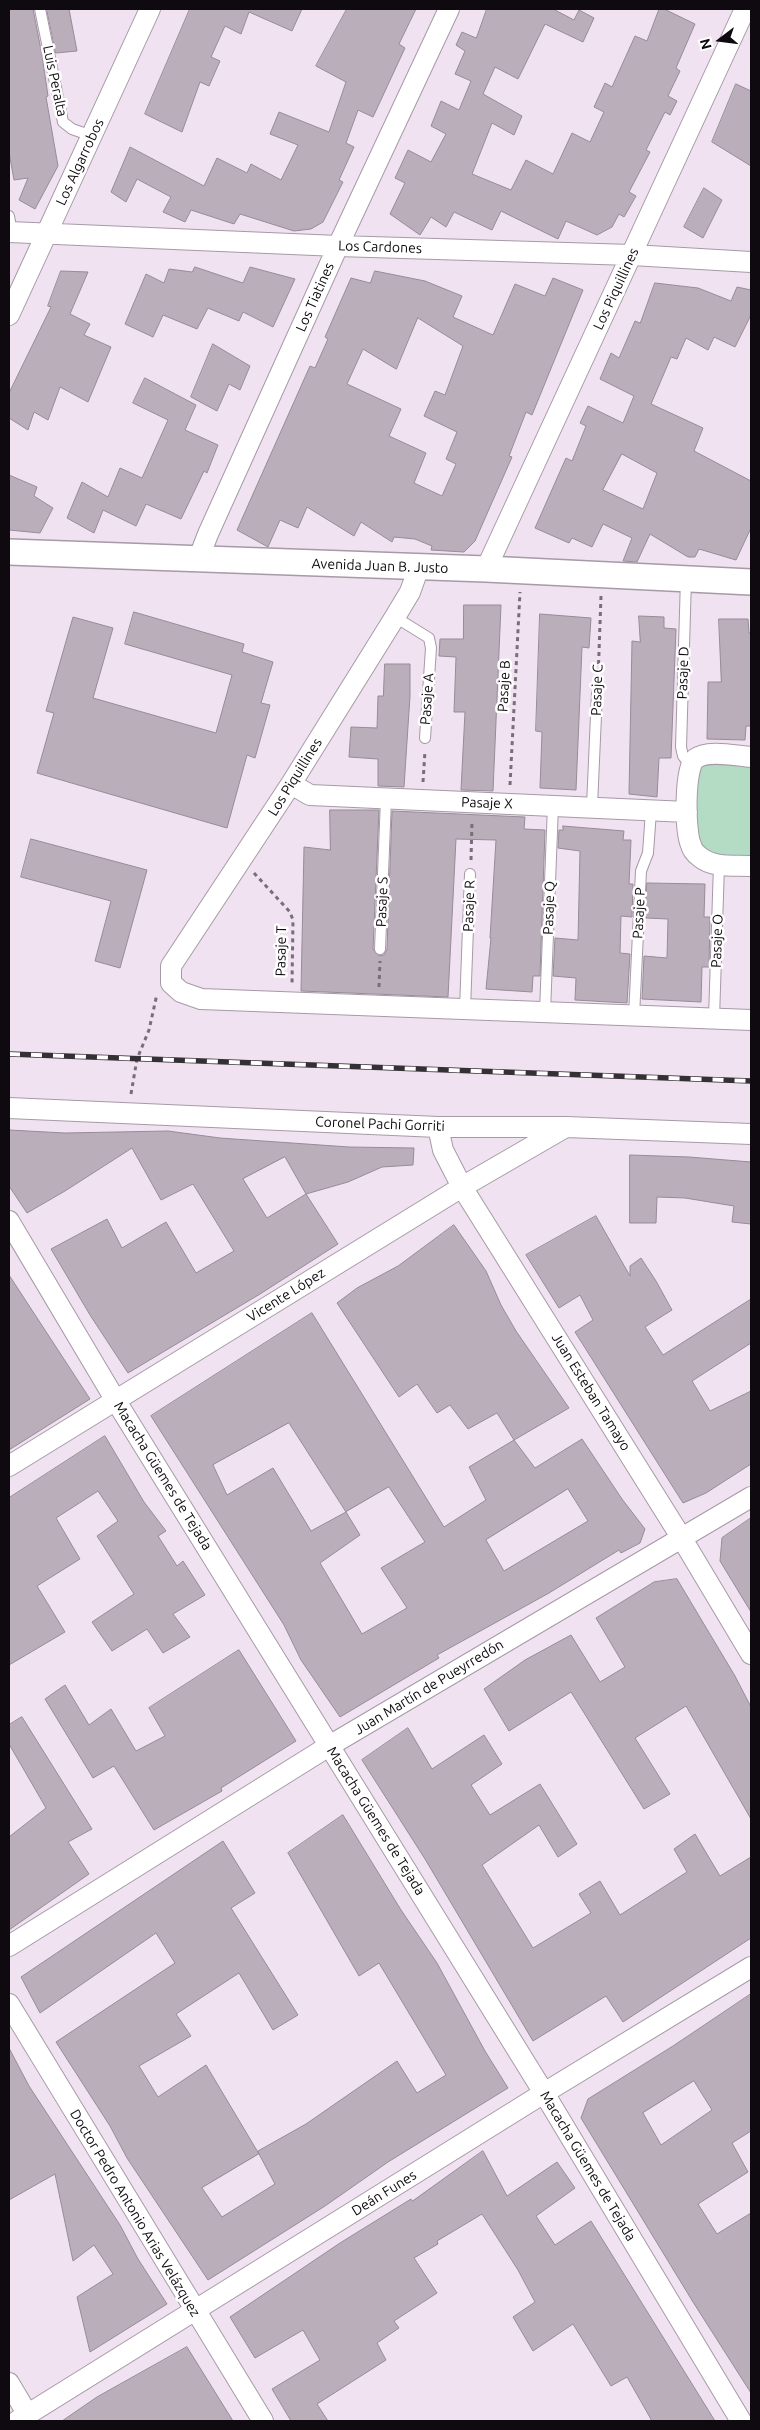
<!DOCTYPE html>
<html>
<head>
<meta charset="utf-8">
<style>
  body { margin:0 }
  #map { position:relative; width:760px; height:2430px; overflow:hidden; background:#f0e2f1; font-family:Ubuntu,sans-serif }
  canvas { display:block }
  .frame { position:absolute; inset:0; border:10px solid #0e0a0f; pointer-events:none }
  .north { position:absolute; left:695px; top:15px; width:50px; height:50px; -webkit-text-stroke:4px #fff; paint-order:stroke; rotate:255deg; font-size:14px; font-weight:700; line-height:20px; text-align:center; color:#0e0a0f }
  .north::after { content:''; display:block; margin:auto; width:18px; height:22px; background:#0e0a0f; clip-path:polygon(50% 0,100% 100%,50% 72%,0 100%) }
</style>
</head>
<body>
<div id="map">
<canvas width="760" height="2430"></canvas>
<div class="frame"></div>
<div class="north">N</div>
</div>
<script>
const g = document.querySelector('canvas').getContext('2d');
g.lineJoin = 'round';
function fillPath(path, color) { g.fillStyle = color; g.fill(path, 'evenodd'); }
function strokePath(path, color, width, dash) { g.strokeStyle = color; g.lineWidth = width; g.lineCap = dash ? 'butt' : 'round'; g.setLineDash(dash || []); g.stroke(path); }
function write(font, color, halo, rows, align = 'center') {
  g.font = font + ' Ubuntu,sans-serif'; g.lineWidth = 5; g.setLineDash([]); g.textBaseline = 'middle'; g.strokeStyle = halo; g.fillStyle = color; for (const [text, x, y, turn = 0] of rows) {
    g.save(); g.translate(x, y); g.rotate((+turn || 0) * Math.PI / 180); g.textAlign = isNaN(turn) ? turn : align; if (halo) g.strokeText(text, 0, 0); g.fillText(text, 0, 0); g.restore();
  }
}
fillPath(new Path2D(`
  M 751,757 L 751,866 L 697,855 L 696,758 Z`), '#b4dcc5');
const building = new Path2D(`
  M 9,9 L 33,9 L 42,55 L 48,96 L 46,97 L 58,166 L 35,209 L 19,200 L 28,178 L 14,180 L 9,152 Z
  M 47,9 L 69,9 L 77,51 L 56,53 Z
  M 190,9 L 302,9 L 292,31 L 249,12 L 241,34 L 225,26 L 211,57 L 220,61 L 209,86 L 200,82 L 182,132 L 145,114 Z
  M 347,9 L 416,9 L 399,44 L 405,48 L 373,117 L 358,110 L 346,143 L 354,147 L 339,180 L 343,182 L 323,222 L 311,229 L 294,231 L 240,214 L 234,224 L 191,210 L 185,222 L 163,212 L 171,197 L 137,179 L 126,202 L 111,192 L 130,147 L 204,186 L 217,158 L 247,173 L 251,164 L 281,180 L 298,145 L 270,134 L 279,112 L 329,132 L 346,82 L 316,66 Z
  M 487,9 L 553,9 L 574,20 L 579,10 L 594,18 L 583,42 L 545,24 L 518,79 L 495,67 L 483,94 L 522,116 L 514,135 L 492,123 L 472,174 L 511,190 L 526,160 L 553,174 L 572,133 L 590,142 L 604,112 L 594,107 L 605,83 L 612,87 L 635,36 L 647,41 L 659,9 L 664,9 L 695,24 L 676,68 L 680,71 L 668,96 L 677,101 L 670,115 L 665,112 L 646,150 L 650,152 L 629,192 L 636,196 L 624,217 L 619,214 L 612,227 L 597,235 L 566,221 L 558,239 L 501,211 L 492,230 L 454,212 L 446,227 L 431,217 L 420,235 L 390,214 L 405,183 L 395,178 L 408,150 L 431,162 L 446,134 L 431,126 L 441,101 L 459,110 L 471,81 L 455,74 L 465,51 L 456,45 L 462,32 L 476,38 Z
  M 736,84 L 751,91 L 751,166 L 712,142 Z
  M 704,188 L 722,200 L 703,238 L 684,227 Z
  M 195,267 L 243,283 L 250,267 L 295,279 L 273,327 L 243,312 L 239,321 L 208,308 L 197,329 L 163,315 L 153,337 L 125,324 L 146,274 L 164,283 L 169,269 L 192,272 Z
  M 61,271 L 88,272 L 70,314 L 90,324 L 84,335 L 111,347 L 88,402 L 60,387 L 48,420 L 34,412 L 28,430 L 9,418 L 9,393 L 51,307 L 48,306 Z
  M 375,271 L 425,281 L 462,296 L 453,317 L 493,335 L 515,284 L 545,296 L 553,278 L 583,290 L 532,415 L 526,412 L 509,456 L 512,457 L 475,541 L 464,552 L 431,550 L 432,546 L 415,539 L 394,537 L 392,542 L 361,522 L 354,536 L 307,507 L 298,528 L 280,520 L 268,547 L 237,530 L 310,366 L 315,368 L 328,339 L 325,337 L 351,278 L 370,283 ZM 418,318 L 463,346 L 445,395 L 435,391 L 424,416 L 457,432 L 446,459 L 456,464 L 442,496 L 414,483 L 426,453 L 389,436 L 401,409 L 347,384 L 363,349 L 396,369 Z
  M 655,283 L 698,288 L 731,301 L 737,287 L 751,290 L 751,315 L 735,347 L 714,337 L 708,350 L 686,338 L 677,359 L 671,357 L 651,404 L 703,428 L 694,451 L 751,481 L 751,528 L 736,560 L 699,549 L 695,557 L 688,557 L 650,534 L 637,562 L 623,561 L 632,538 L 603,524 L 592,547 L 572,538 L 569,543 L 535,528 L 566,458 L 572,461 L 586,426 L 580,423 L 588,406 L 623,423 L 634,396 L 600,379 L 611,353 L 619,358 L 635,321 L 640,323 ZM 622,454 L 657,473 L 643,509 L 603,490 Z
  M 213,344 L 250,366 L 240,390 L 229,384 L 217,411 L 191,397 Z
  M 145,378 L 196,405 L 185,430 L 218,445 L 207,473 L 204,471 L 181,519 L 146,504 L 136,526 L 103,510 L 94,533 L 67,518 L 82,482 L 108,497 L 120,468 L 142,478 L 168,420 L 133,403 Z
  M 9,475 L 37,487 L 34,496 L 53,508 L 40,533 L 9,530 Z
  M 464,605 L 501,605 L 493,791 L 461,790 L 465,712 L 454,712 L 456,657 L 439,656 L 440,639 L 463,639 Z
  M 134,612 L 244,644 L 242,652 L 273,662 L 261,703 L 270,705 L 255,758 L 247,755 L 227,828 L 37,773 L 54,713 L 46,711 L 73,617 L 113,628 L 93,698 L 216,733 L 232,675 L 125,644 Z
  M 540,614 L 591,618 L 589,648 L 582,647 L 576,790 L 540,788 L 542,732 L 536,731 Z
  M 639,616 L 664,617 L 664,628 L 676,629 L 671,758 L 659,758 L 657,797 L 629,794 L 632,641 L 640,642 Z
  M 719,619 L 748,619 L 749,633 L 751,633 L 751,726 L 746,726 L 745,740 L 707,739 L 708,682 L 721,682 Z
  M 385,664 L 410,664 L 410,696 L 404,787 L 378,786 L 378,759 L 349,757 L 351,727 L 377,728 L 378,696 L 383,696 Z
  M 330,810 L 379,810 L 373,949 L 379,956 L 384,955 L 387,949 L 392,811 L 525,817 L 524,829 L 545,830 L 540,976 L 533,976 L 532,992 L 486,989 L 491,938 L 490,938 L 496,840 L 456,839 L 448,997 L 301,991 L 304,847 L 330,850 Z
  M 563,826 L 624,831 L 623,840 L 631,840 L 629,884 L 633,884 L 632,917 L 621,916 L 620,953 L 630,954 L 627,1003 L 575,1000 L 576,978 L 553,976 L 555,938 L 578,940 L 580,851 L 558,848 L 559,830 L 563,830 Z
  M 31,839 L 147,870 L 120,968 L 95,961 L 111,901 L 21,877 Z
  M 647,883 L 705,884 L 704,917 L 710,917 L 709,967 L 702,967 L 701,1002 L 642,999 L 644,956 L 667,958 L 668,919 L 646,918 Z
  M 9,1130 L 65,1133 L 168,1131 L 220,1138 L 349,1147 L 414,1148 L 413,1165 L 382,1167 L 348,1182 L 306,1194 L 338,1244 L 260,1294 L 128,1373 L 90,1315 L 51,1249 L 107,1219 L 122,1248 L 166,1222 L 196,1273 L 234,1251 L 193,1184 L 161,1200 L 132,1148 L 65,1191 L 27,1213 L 9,1186 ZM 285,1157 L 306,1194 L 267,1218 L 243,1179 Z
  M 630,1155 L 689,1157 L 751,1162 L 751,1224 L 732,1222 L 734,1206 L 685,1198 L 657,1197 L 656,1223 L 630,1223 Z
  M 596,1216 L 630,1276 L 630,1266 L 641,1258 L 656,1281 L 672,1310 L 645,1327 L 663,1355 L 751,1299 L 751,1343 L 692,1381 L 710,1411 L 751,1391 L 751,1464 L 706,1493 L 683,1503 L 575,1332 L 593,1320 L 580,1295 L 559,1308 L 526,1255 Z
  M 454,1225 L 486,1271 L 501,1305 L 516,1331 L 569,1408 L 514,1440 L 497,1413 L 468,1429 L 450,1405 L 437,1413 L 417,1384 L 399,1397 L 337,1303 L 357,1288 L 398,1266 Z
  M 9,1275 L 90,1399 L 9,1450 Z
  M 312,1313 L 444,1527 L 486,1500 L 469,1467 L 514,1440 L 535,1468 L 582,1439 L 622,1499 L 645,1529 L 640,1543 L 621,1553 L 619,1550 L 549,1593 L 437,1655 L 439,1658 L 340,1717 L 301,1660 L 284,1625 L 151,1416 ZM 289,1423 L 346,1512 L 311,1531 L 273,1468 L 227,1495 L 213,1465 ZM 389,1487 L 425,1542 L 381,1568 L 407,1608 L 362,1634 L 320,1563 L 360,1535 L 346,1512 ZM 568,1489 L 588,1521 L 504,1571 L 486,1540 Z
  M 105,1436 L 144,1502 L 166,1531 L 158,1536 L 177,1566 L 183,1561 L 205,1595 L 173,1614 L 190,1637 L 163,1653 L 147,1629 L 112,1651 L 92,1622 L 134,1594 L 97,1536 L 118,1521 L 98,1491 L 56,1518 L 80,1559 L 37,1586 L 65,1632 L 9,1665 L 9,1498 Z
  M 751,1518 L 751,1612 L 720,1561 L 722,1538 Z
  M 677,1579 L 735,1676 L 751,1707 L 751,1819 L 686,1706 L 635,1738 L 670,1794 L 644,1809 L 571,1692 L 509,1731 L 484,1689 L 525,1660 L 571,1635 L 600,1682 L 625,1667 L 596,1618 L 654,1582 Z
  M 239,1650 L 296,1741 L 221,1788 L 222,1791 L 154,1830 L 114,1766 L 93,1778 L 45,1699 L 65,1685 L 89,1725 L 111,1709 L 136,1751 L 165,1736 L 149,1708 Z
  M 22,1717 L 92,1829 L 68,1842 L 89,1874 L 9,1930 L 9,1837 L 46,1808 L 9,1744 L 9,1725 Z
  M 408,1728 L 432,1769 L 484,1735 L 502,1764 L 471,1785 L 490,1815 L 540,1784 L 577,1844 L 558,1857 L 539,1825 L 482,1865 L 533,1948 L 591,1913 L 579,1894 L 600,1881 L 620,1915 L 687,1872 L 674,1849 L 695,1834 L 720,1876 L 751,1857 L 751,1938 L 623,2022 L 606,1996 L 533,2041 L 425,1859 L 362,1760 Z
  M 343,1815 L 401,1910 L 437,1963 L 485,2051 L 508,2088 L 388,2162 L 325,2206 L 208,2280 L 127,2158 L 110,2126 L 56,2042 L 175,1963 L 156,1933 L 40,2013 L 21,1977 L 223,1841 L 255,1893 L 231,1908 L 298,2015 L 273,2030 L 239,1973 L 176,2014 L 191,2036 L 139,2066 L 158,2097 L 206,2065 L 259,2154 L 258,2151 L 306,2124 L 397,2061 L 417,2093 L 446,2075 L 379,1963 L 359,1976 L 288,1853 ZM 259,2154 L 275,2184 L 222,2217 L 202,2188 Z
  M 751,1994 L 751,2131 L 732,2143 L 748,2172 L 698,2204 L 717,2234 L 751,2213 L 751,2393 L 693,2302 L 581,2118 L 588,2099 L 673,2046 ZM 694,2081 L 712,2110 L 661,2145 L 643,2113 Z
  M 9,2048 L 29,2086 L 120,2225 L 138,2259 L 167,2304 L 90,2352 L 77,2297 L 113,2274 L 94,2245 L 73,2261 L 55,2174 L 9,2200 Z
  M 483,2151 L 507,2196 L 557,2162 L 575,2188 L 536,2216 L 555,2245 L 591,2221 L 715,2421 L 652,2421 L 627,2377 L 611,2386 L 573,2324 L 533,2351 L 513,2317 L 535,2302 L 518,2270 L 482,2214 L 437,2241 L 438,2244 L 414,2258 L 437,2293 L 394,2321 L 399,2328 L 377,2343 L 386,2360 L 317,2404 L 328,2421 L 291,2421 L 272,2389 L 320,2360 L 303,2330 L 255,2358 L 230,2317 L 340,2243 L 411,2199 L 412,2201 Z
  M 187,2347 L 233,2421 L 62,2421 L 97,2397 Z`);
fillPath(building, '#baaebb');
strokePath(building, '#978b98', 1);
const service = new Path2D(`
  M 40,9 L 63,122 L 72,129 L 92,136
  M 9,216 L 12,233
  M 686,579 L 681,747 L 683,756 L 690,765
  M 395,617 L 429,638 L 431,648 L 425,738
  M 592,806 L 597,693
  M 380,949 L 386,799
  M 465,1009 L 470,874
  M 545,1012 L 553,805
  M 634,1016 L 641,871 L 648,853 L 651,811
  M 714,1018 L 719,865`);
const minor = new Path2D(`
  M 9,232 L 338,246 L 632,255 L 751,262
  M 9,315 L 150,9
  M 198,560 L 208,534 L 338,246 L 449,9
  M 419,567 L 410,592 L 395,617 L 291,784 L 171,966 L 171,983 L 181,992 L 201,999 L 751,1020
  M 486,569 L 745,9
  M 751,757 C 736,756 708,749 695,759 C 684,768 685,832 691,845 C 692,850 696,854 700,857 C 713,868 734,865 751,866
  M 291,784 L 310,795 L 687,812
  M 9,1108 L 438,1127 L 566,1127 L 751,1134
  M 438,1127 L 443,1150 L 462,1187 L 681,1537 L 751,1654
  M 9,1221 L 116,1401 L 544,2093 L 741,2421
  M 9,1466 L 462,1187 L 564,1128
  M 9,1946 L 329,1746 L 751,1497
  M 9,2004 L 263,2421
  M 9,2383 L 28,2415
  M 17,2421 L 544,2093 L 751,1967`);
const tertiary = new Path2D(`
  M 9,552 L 486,569 L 751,582`);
strokePath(service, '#a69aa7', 12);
strokePath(minor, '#a69aa7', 22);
strokePath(tertiary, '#a69aa7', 28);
strokePath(new Path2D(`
  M 598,680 L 601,596
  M 423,782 L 425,751
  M 510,785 L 520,592
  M 471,860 L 472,822
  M 254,873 L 290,912 L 293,920 L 292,984
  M 379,987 L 380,961
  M 131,1094 L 137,1059 L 149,1030 L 157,994`), '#776f78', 3, [4, 4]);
strokePath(service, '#fff', 10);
strokePath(minor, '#fff', 20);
strokePath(tertiary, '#fff', 25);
const rail = new Path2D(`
  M 9,1054 L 751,1081`);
strokePath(rail, '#352f36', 5.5);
strokePath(rail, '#fff', 4, [11]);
write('14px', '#0e0a0f', '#fff', [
  ["Luis Peralta",55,81,78],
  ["Los Algarrobos",80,162,-65],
  ["Los Cardones",380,247,2],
  ["Los Piquillines",616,289,-65],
  ["Los Tiatines",315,297,-66],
  ["Avenida Juan B. Justo",380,566,2],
  ["Pasaje D",683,673,-88],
  ["Pasaje B",504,686,-87],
  ["Pasaje C",597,690,-88],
  ["Pasaje A",427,699,-86],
  ["Los Piquillines",295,777,-58],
  ["Pasaje X",487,803,2],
  ["Pasaje S",382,902,-88],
  ["Pasaje R",469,906,-88],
  ["Pasaje Q",549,908,-88],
  ["Pasaje P",639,913,-87],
  ["Pasaje O",717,941,-88],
  ["Pasaje T",281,951,-89],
  ["Coronel Pachi Gorriti",380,1124,2],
  ["Vicente López",286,1295,-32],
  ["Juan Esteban Tamayo",591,1392,58],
  ["Macacha Güemes de Tejada",163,1476,58],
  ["Juan Martín de Pueyrredón",429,1687,-31],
  ["Macacha Güemes de Tejada",376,1821,58],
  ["Macacha Güemes de Tejada",588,2166,59],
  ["Deán Funes",384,2193,-32],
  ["Doctor Pedro Antonio Arias Velázquez",135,2213,59]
]);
</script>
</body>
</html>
